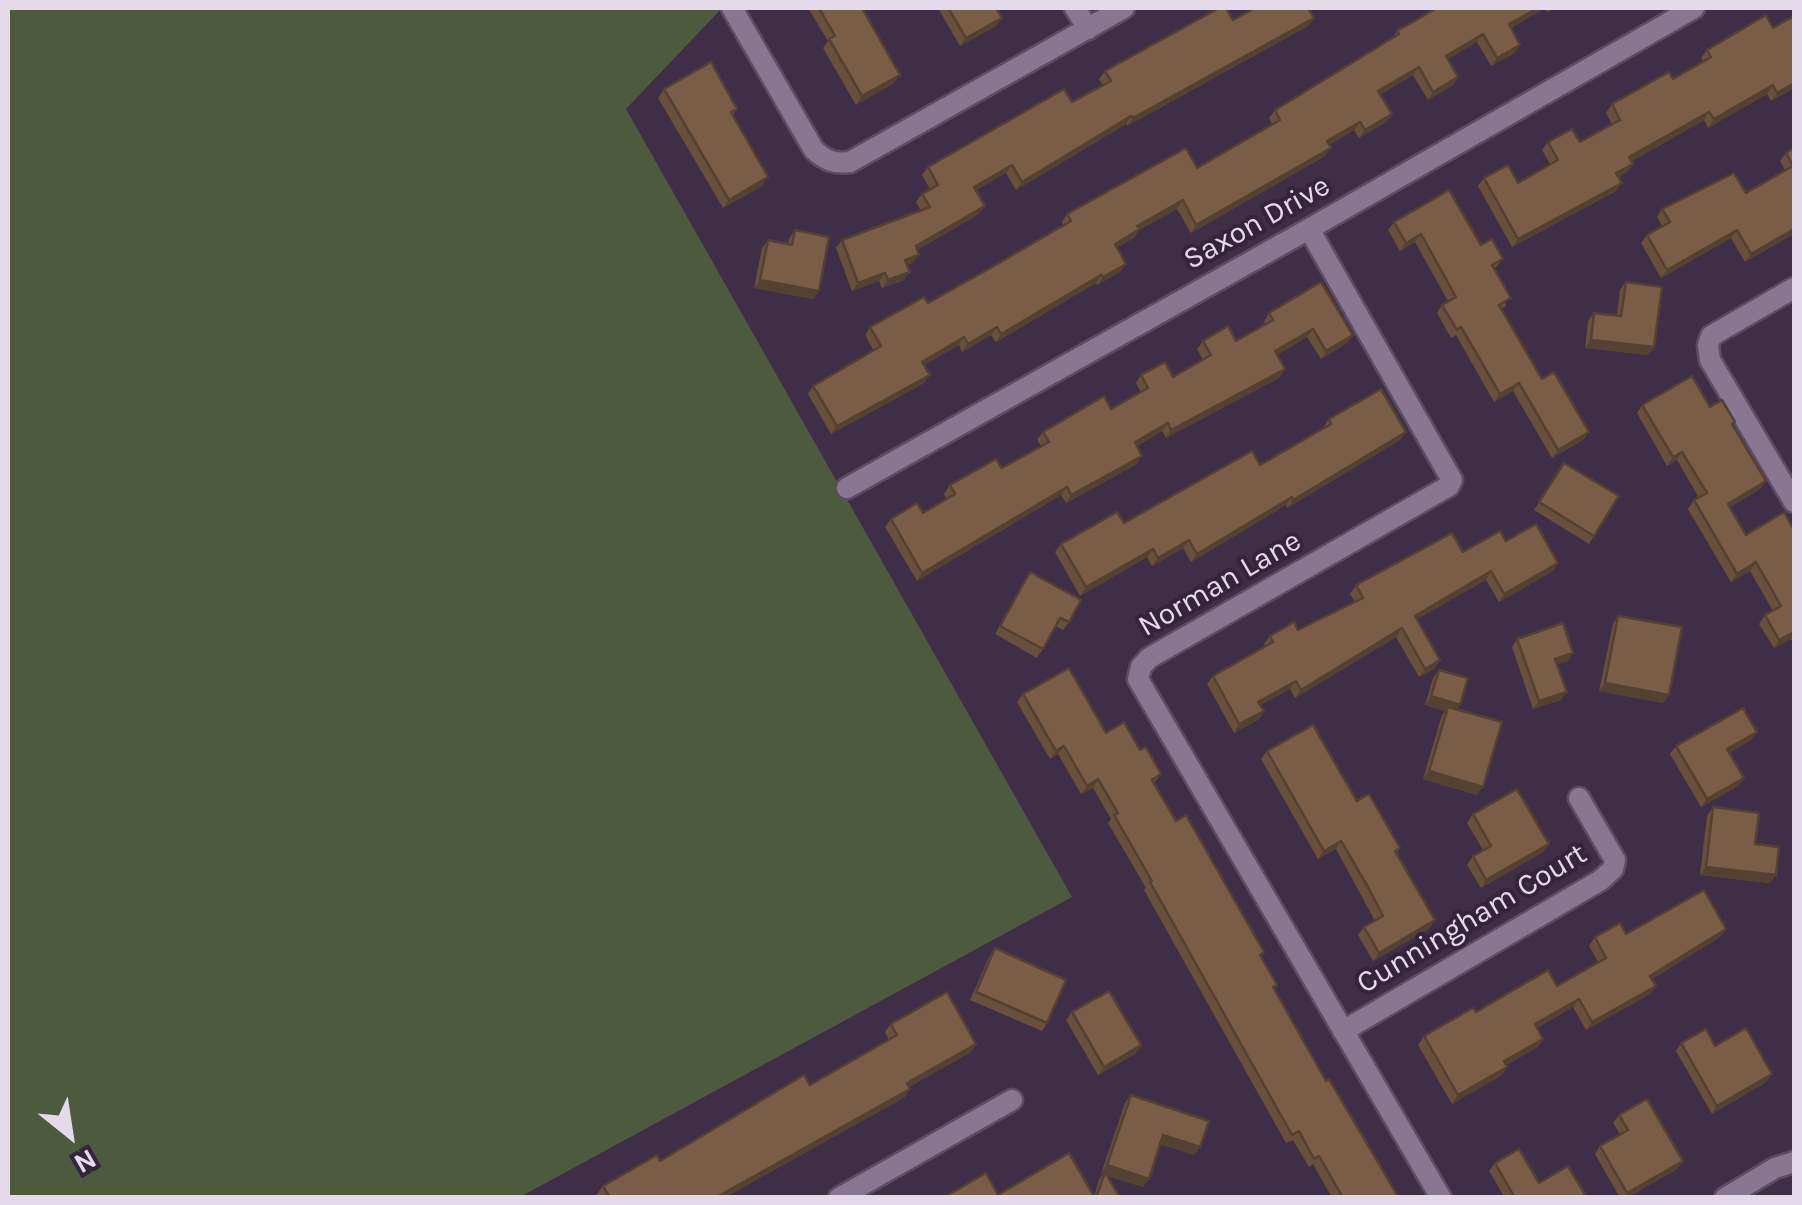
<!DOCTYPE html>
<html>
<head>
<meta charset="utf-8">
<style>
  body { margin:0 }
  #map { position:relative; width:1802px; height:1205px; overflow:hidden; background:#3f2e47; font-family:Karla,sans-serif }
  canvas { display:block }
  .frame { position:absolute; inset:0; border:10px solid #e5daea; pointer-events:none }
  .north { position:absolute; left:20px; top:1085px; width:100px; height:100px; -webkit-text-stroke:8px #35243d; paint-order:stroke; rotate:150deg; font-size:28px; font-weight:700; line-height:40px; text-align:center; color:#e5daea }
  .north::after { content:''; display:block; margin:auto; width:35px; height:45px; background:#e5daea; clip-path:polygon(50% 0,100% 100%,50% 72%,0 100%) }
</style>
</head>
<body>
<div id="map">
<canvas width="1802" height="1205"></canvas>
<div class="frame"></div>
<div class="north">N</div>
</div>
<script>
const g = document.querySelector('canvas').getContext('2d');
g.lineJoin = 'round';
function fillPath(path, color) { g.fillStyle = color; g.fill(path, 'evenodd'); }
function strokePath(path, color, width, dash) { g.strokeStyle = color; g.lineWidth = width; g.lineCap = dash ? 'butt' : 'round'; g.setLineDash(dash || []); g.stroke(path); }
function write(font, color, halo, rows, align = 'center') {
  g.font = font + ' Karla,sans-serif'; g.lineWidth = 8; g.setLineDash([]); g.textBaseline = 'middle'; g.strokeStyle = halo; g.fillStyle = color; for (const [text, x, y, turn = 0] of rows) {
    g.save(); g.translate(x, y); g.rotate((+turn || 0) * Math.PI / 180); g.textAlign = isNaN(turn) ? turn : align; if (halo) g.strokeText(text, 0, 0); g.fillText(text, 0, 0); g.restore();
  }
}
fillPath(new Path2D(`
  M 8,8 L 722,8 L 626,109 L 1072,897 L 520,1197 L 8,1197 Z`), '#4e5a3e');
const minor = new Path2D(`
  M 732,8 L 814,150 C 826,161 835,164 850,162 L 1124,8
  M 1075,8 L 1088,29
  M 1309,229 L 1452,480 L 1449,486 L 1149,658 L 1141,667 L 1138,679 L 1441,1198
  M 1794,288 L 1711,336 L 1708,345 L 1710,360 L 1794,502
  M 847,488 L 1309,229 L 1694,8
  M 1343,1031 L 1601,880 L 1613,869 L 1615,860 L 1579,798
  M 839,1198 L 1012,1100
  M 1725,1198 L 1775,1168 L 1794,1162`);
strokePath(minor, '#5b4d62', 25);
strokePath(minor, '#897693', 20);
fillPath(new Path2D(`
  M 808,8 L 862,8 L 894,83 L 856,105 L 823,48 L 828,41 Z
  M 938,8 L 996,8 L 996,26 L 960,46 Z
  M 1460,8 L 1556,8 L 1547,12 L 1545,8 L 1511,28 L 1515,53 L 1491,66 L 1477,42 L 1448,59 L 1458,77 L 1453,85 L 1428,100 L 1413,75 L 1381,94 L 1392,114 L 1386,122 L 1359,138 L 1354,130 L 1329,145 L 1325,156 L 1191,233 L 1177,209 L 1139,230 L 1134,238 L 1117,247 L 1126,264 L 1120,272 L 1097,285 L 1096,283 L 996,342 L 991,335 L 962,352 L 959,345 L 924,365 L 924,383 L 831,434 L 808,394 L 813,386 L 874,351 L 865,335 L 870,327 L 928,303 L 1064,226 L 1062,222 L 1067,214 L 1197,168 L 1272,124 L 1269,118 L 1275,110 L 1392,39 L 1397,31 Z
  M 1794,16 L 1794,88 L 1771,101 L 1767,94 L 1708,128 L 1704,120 L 1632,161 L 1633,164 L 1627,172 L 1618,177 L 1616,191 L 1512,247 L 1478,186 L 1484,178 L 1518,183 L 1550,164 L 1542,150 L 1548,142 L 1580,142 L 1612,124 L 1606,113 L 1612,104 L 1673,79 L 1703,61 L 1701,58 L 1707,50 L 1773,28 Z
  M 1314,18 L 1308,26 L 1127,126 L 1126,124 L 1016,190 L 1006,173 L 976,190 L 985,206 L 979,214 L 917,250 L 913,263 L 907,265 L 904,280 L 882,288 L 879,281 L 852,291 L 836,248 L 842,240 L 921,211 L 916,202 L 922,194 L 930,189 L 922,175 L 928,167 L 1072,102 L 1103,85 L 1099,79 L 1105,71 L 1233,20 Z
  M 664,89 L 737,109 L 732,116 L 762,186 L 723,208 L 658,98 Z
  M 1794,148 L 1794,234 L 1745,262 L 1731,238 L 1661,278 L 1641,243 L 1647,235 L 1662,226 L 1657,217 L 1662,209 L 1746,193 L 1785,170 L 1780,161 L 1786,153 Z
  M 1394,222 L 1481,245 L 1503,259 L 1494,269 L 1506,306 L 1501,309 L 1542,379 L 1589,432 L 1583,440 L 1552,458 L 1513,391 L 1494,402 L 1456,335 L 1451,338 L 1437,313 L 1442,305 L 1448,301 L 1415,242 L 1400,251 L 1388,230 Z
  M 795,230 L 819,291 L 813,299 L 754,288 L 762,248 L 768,240 L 788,244 L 789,239 Z
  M 1626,282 L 1654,347 L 1648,355 L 1585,348 L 1588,321 L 1594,313 L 1617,315 L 1620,290 Z
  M 1269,313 L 1353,335 L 1347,343 L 1321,359 L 1307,337 L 1277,355 L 1285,369 L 1279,378 L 1166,438 L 1162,431 L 1137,446 L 1137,464 L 1066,503 L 1061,495 L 917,581 L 885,527 L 891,519 L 923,513 L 947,499 L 944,494 L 950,485 L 1002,468 L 1041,446 L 1037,440 L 1043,432 L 1111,409 L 1141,392 L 1136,383 L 1141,375 L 1173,377 L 1203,360 L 1197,349 L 1203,341 L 1236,341 L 1265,324 L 1264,322 Z
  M 1642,405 L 1732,425 L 1766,481 L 1760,489 L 1730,507 L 1746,535 L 1794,530 L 1794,645 L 1791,639 L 1774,648 L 1759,624 L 1765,615 L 1773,611 L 1750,571 L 1731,582 L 1688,509 L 1694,500 L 1699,498 L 1677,460 L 1667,466 L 1637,413 Z
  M 1329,419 L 1406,432 L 1400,440 L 1287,508 L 1286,505 L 1191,562 L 1183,548 L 1152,566 L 1147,557 L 1080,596 L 1055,552 L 1061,544 L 1124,523 L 1260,465 L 1323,428 Z
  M 1564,463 L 1619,496 L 1589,544 L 1534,510 Z
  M 1506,541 L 1553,571 L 1499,602 L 1486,580 L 1417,619 L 1440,660 L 1434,669 L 1419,677 L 1396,637 L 1295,698 L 1290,689 L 1260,705 L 1264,711 L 1258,720 L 1234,733 L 1207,684 L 1213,676 L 1265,646 L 1264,644 L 1270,636 L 1298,630 L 1355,602 L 1350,594 L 1356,585 L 1463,552 Z
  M 1030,572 L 1069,622 L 1063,630 L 1056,626 L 1037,658 L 995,634 Z
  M 1618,616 L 1663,703 L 1599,691 L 1613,624 Z
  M 1517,639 L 1568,661 L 1557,664 L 1561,700 L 1533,709 L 1512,647 Z
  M 1439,670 L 1457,709 L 1477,795 L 1423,779 L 1442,715 L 1445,711 L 1425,705 L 1433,678 Z
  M 1023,694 L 1140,750 L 1161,774 L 1154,783 L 1176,821 L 1264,952 L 1261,957 L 1274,989 L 1326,1081 L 1399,1198 L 1332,1198 L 1313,1164 L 1309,1167 L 1293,1140 L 1286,1143 L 1144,890 L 1146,888 L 1108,823 L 1111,819 L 1093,788 L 1081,794 L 1058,754 L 1050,759 L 1017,702 Z
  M 1757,732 L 1751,740 L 1729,753 L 1744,778 L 1738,786 L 1701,807 L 1670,754 L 1676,746 Z
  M 1267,751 L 1357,801 L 1400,848 L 1396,854 L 1429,929 L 1373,961 L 1358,935 L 1364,927 L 1375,921 L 1336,849 L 1318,859 L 1261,759 Z
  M 1713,807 L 1755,844 L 1776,875 L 1770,883 L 1700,875 L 1707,816 Z
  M 1473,814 L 1549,844 L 1543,852 L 1481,888 L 1467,865 L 1473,856 L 1483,850 L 1467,823 Z
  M 1726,929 L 1720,937 L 1652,979 L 1650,994 L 1586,1030 L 1573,1007 L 1537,1028 L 1543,1039 L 1538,1047 L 1506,1065 L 1507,1067 L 1502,1075 L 1452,1104 L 1418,1045 L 1424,1036 L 1476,1012 L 1557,986 L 1598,962 L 1589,946 L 1595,937 L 1626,934 Z
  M 995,948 L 1047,1023 L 1042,1031 L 970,1000 L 989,957 Z
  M 1072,1012 L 1141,1045 L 1135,1054 L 1098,1075 L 1066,1020 Z
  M 891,1024 L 976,1044 L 971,1052 L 909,1087 L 905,1097 L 724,1198 L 599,1198 L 597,1194 L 603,1186 L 660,1161 L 810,1085 L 889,1040 L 885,1032 Z
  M 1681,1043 L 1715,1046 L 1772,1074 L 1766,1082 L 1712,1114 L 1676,1051 Z
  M 1131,1095 L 1200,1147 L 1194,1155 L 1160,1144 L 1143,1187 L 1107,1176 L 1120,1198 L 943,1198 L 998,1195 L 1094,1196 L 1099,1180 L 1103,1174 L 1101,1174 L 1125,1103 Z
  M 1619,1115 L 1683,1161 L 1677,1169 L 1627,1198 L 1620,1198 L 1595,1154 L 1600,1146 L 1620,1134 L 1613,1123 Z
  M 1495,1163 L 1539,1183 L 1587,1198 L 1505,1198 L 1489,1171 Z`), '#68503d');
fillPath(new Path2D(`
  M 1538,8 L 1546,8 L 1503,32 L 1509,24 Z
  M 1002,18 L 996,26 L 960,46 L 966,38 Z
  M 1314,18 L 1308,26 L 1127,126 L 1133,118 Z
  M 1483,34 L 1477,42 L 1440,64 L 1446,56 Z
  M 1520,45 L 1515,53 L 1491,66 L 1497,58 Z
  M 1419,67 L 1413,75 L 1373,99 L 1378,91 Z
  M 900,75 L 894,83 L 856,105 L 862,96 Z
  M 1458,77 L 1453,85 L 1428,100 L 1433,92 Z
  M 1794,83 L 1794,88 L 1771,101 L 1777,93 Z
  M 1773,85 L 1767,94 L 1708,128 L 1714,119 Z
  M 1709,112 L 1704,120 L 1624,166 L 1629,157 Z
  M 1392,114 L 1386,122 L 1359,138 L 1365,130 Z
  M 1131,116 L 1126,124 L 1016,190 L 1022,182 Z
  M 1360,122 L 1354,130 L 1321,149 L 1327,141 Z
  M 1331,148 L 1325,156 L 1191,233 L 1196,225 Z
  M 1633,164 L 1627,172 L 1611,181 L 1616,173 Z
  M 1012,165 L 1006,173 L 968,195 L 974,187 Z
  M 768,177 L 762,186 L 723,208 L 729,200 Z
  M 1622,183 L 1616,191 L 1512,247 L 1518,239 Z
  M 1183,200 L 1177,209 L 1139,230 L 1134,238 L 1109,252 L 1115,244 L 1137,226 Z
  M 985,206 L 979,214 L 910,254 L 916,246 Z
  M 1794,229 L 1794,234 L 1745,262 L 1751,254 Z
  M 1737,230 L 1731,238 L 1661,278 L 1667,270 Z
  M 1421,234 L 1415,242 L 1400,251 L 1406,243 Z
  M 919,255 L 913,263 L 899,268 L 905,260 Z
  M 1126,264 L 1120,272 L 1097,285 L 1103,277 Z
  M 910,272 L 904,280 L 882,288 L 888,280 Z
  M 885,273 L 879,281 L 852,291 L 858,283 Z
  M 1101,275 L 1096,283 L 996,342 L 1001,334 Z
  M 760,280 L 819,291 L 813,299 L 754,288 Z
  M 997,327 L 991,335 L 962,352 L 968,344 Z
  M 1313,329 L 1307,337 L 1269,360 L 1275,351 Z
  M 1353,335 L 1347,343 L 1321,359 L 1326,351 Z
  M 964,337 L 959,345 L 916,370 L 922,362 Z
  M 1591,340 L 1654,347 L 1648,355 L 1585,348 Z
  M 1285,369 L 1279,378 L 1166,438 L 1171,430 Z
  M 930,375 L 924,383 L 831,434 L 837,426 Z
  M 1519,383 L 1513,391 L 1494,402 L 1500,394 Z
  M 1168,423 L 1162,431 L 1129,450 L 1135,442 Z
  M 1406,432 L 1400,440 L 1287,508 L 1293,500 Z
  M 1589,432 L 1583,440 L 1552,458 L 1558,450 Z
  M 1682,452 L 1677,460 L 1667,466 L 1673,457 Z
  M 1142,456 L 1137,464 L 1066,503 L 1071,495 Z
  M 1766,481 L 1760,489 L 1722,512 L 1728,504 Z
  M 1067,487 L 1061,495 L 917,581 L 922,573 Z
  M 1292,497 L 1286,505 L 1191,562 L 1197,554 Z
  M 1189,540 L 1183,548 L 1152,566 L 1158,558 Z
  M 1153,549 L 1147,557 L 1080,596 L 1086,587 Z
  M 1756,562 L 1750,571 L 1731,582 L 1737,574 Z
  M 1558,563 L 1553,571 L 1499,602 L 1504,594 Z
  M 1491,571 L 1486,580 L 1409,624 L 1415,616 Z
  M 1402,628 L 1396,637 L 1295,698 L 1301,690 Z
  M 1794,632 L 1791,639 L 1774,648 L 1779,640 Z
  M 1573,653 L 1568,661 L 1549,667 L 1555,659 Z
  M 1440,660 L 1434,669 L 1419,677 L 1425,669 Z
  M 1296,681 L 1290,689 L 1252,710 L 1258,702 Z
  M 1605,683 L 1669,695 L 1663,703 L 1599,691 Z
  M 1567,692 L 1561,700 L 1533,709 L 1539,701 Z
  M 1431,696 L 1460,705 L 1454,713 L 1448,707 L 1445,711 L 1425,705 Z
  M 1264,711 L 1258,720 L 1234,733 L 1239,724 Z
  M 1757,732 L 1751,740 L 1721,757 L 1727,749 Z
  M 1064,746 L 1058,754 L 1050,759 L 1056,751 Z
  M 1429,771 L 1483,787 L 1477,795 L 1423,779 Z
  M 1744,778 L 1738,786 L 1701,807 L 1707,799 Z
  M 1098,779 L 1093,788 L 1081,794 L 1087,786 Z
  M 1341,841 L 1336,849 L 1318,859 L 1324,851 Z
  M 1549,844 L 1543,852 L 1481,888 L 1486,880 Z
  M 1706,867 L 1776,875 L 1770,883 L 1700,875 Z
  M 1435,920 L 1429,929 L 1373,961 L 1379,953 Z
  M 1726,929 L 1720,937 L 1644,984 L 1650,976 Z
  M 1656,986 L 1650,994 L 1586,1030 L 1592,1022 Z
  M 1579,999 L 1573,1007 L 1529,1032 L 1535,1024 Z
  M 1543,1039 L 1538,1047 L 1498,1069 L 1504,1061 Z
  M 976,1044 L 971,1052 L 901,1091 L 907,1083 Z
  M 1141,1045 L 1135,1054 L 1098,1075 L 1104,1067 Z
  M 1507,1067 L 1502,1075 L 1452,1104 L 1458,1095 Z
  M 1772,1074 L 1766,1082 L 1712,1114 L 1717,1106 Z
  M 910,1089 L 905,1097 L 724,1198 L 715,1198 Z
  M 1163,1135 L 1200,1147 L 1194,1155 L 1158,1143 Z
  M 1683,1161 L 1677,1169 L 1627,1198 L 1624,1198 L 1627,1193 Z
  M 1107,1165 L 1149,1179 L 1143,1187 L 1101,1174 Z`), '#554132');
const building = new Path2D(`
  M 819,8 L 862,8 L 900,75 L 862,96 L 829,39 L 835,36 Z
  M 948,8 L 996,8 L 1002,18 L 966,38 Z
  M 1219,8 L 1226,8 L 1233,20 L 1255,8 L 1308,8 L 1314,18 L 1133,118 L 1131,116 L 1022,182 L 1012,165 L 974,187 L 985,206 L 916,246 L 919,255 L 905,260 L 910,272 L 888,280 L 885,273 L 858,283 L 842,240 L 930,207 L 922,194 L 938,185 L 928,167 L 1064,89 L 1072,102 L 1111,81 L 1105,71 Z
  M 1437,8 L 1455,8 L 1456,9 L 1460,8 L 1538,8 L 1509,24 L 1520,45 L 1497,58 L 1483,34 L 1446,56 L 1458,77 L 1433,92 L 1419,67 L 1378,91 L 1392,114 L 1365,130 L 1360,122 L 1327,141 L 1331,148 L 1196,225 L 1183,200 L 1137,226 L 1140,229 L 1115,244 L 1126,264 L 1103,277 L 1101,275 L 1001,334 L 997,327 L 968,344 L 964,337 L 922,362 L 930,375 L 837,426 L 813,386 L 881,346 L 870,327 L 924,297 L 928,303 L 994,266 L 1071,221 L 1067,214 L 1186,148 L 1197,168 L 1280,120 L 1275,110 L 1399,34 L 1397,31 Z
  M 1766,15 L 1773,28 L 1794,16 L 1794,83 L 1777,93 L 1773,85 L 1714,119 L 1709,112 L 1629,157 L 1633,164 L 1616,173 L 1622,183 L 1518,239 L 1484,178 L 1508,165 L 1518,183 L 1558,160 L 1548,142 L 1572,129 L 1580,142 L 1620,120 L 1612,104 L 1669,72 L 1673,79 L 1711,57 L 1707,50 Z
  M 711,62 L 737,109 L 731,112 L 768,177 L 729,200 L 664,89 Z
  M 1794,148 L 1794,229 L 1751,254 L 1737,230 L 1667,270 L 1647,235 L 1670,222 L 1662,209 L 1734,173 L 1746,193 L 1793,166 L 1786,153 Z
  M 1449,190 L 1481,245 L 1492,239 L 1503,259 L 1492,265 L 1511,298 L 1499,305 L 1542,379 L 1554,372 L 1589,432 L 1558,450 L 1519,383 L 1500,394 L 1461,327 L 1457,330 L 1442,305 L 1456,297 L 1421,234 L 1406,243 L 1394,222 Z
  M 795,230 L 829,237 L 819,291 L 760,280 L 768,240 L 792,245 Z
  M 1321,282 L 1353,335 L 1326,351 L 1313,329 L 1275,351 L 1285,369 L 1171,430 L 1168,423 L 1135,442 L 1142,456 L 1071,495 L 1067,487 L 922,573 L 891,519 L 917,503 L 923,513 L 955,494 L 950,485 L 996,459 L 1002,468 L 1049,442 L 1043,432 L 1104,396 L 1111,409 L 1148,388 L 1141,375 L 1165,362 L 1173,377 L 1211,355 L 1203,341 L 1228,326 L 1236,341 L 1273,320 L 1269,313 Z
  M 1626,282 L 1662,287 L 1654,347 L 1591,340 L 1594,313 L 1621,316 Z
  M 1692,376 L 1710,407 L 1722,400 L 1735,422 L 1732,424 L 1766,481 L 1728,504 L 1746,535 L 1784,512 L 1794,530 L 1794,632 L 1779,640 L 1765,615 L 1781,606 L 1756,562 L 1737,574 L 1694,500 L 1707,493 L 1682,452 L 1673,457 L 1642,405 Z
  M 1381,389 L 1406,432 L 1293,500 L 1292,497 L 1197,554 L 1189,540 L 1158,558 L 1153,549 L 1086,587 L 1061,544 L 1117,512 L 1124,523 L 1252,451 L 1260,465 L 1331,424 L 1329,419 Z
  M 1564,463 L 1619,496 L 1594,536 L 1539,502 Z
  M 1536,524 L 1558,563 L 1504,594 L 1491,571 L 1415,616 L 1440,660 L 1425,669 L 1402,628 L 1301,690 L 1296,681 L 1258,702 L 1264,711 L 1239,724 L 1213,676 L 1273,642 L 1270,636 L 1294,622 L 1298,630 L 1363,598 L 1356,585 L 1452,533 L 1463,552 L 1500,531 L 1506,541 Z
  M 1030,572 L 1081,600 L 1069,622 L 1060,618 L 1043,649 L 1000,626 Z
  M 1618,616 L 1682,627 L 1669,695 L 1605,683 Z
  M 1563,623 L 1573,653 L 1555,659 L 1567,692 L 1539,701 L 1517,639 Z
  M 1069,668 L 1106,733 L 1124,722 L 1140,750 L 1146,747 L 1161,774 L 1152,780 L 1176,821 L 1186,815 L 1264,952 L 1260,955 L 1277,985 L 1273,987 L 1326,1081 L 1329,1079 L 1399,1198 L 1343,1198 L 1319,1156 L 1314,1159 L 1299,1131 L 1292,1135 L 1150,882 L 1152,881 L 1114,815 L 1118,813 L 1098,779 L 1087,786 L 1064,746 L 1056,751 L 1023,694 Z
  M 1439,670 L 1468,678 L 1460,705 L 1431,696 Z
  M 1448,707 L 1502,722 L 1483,787 L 1429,771 Z
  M 1743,708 L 1757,732 L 1727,749 L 1744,778 L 1707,799 L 1676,746 Z
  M 1313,725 L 1357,801 L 1369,794 L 1400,848 L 1395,851 L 1435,920 L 1379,953 L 1364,927 L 1383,916 L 1368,887 L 1341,841 L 1324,851 L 1267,751 Z
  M 1517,789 L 1549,844 L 1486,880 L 1473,856 L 1491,846 L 1473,814 Z
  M 1713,807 L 1759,813 L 1755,844 L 1779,847 L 1776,875 L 1706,867 Z
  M 1704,890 L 1726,929 L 1650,976 L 1656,986 L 1592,1022 L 1579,999 L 1535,1024 L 1543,1039 L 1504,1061 L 1507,1067 L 1458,1095 L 1424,1036 L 1473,1008 L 1476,1012 L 1548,970 L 1557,986 L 1606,958 L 1595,937 L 1620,923 L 1626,934 Z
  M 995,948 L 1066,980 L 1047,1023 L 976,992 Z
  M 1109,991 L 1141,1045 L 1104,1067 L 1072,1012 Z
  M 947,992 L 976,1044 L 907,1083 L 910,1089 L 715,1198 L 610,1198 L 603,1186 L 657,1155 L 660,1161 L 804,1075 L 810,1085 L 897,1035 L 891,1024 Z
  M 1746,1028 L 1772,1074 L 1717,1106 L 1681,1043 L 1706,1029 L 1715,1046 Z
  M 1131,1095 L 1209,1121 L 1200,1147 L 1163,1135 L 1149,1179 L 1107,1165 Z
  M 1647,1099 L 1683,1161 L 1627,1193 L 1600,1146 L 1628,1130 L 1619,1115 Z
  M 1519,1149 L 1539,1183 L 1568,1166 L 1587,1198 L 1515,1198 L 1495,1163 Z
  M 1069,1153 L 1095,1198 L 943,1198 L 986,1173 L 998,1195 Z
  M 1105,1172 L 1120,1198 L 1096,1198 Z`);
fillPath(building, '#795d47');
strokePath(building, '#554132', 2.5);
write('30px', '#e5daea', '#35243d', [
  ["Saxon Drive",1257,223,-29],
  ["Norman Lane",1220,584,-30],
  ["Cunningham Court",1472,919,-31]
]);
</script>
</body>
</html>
